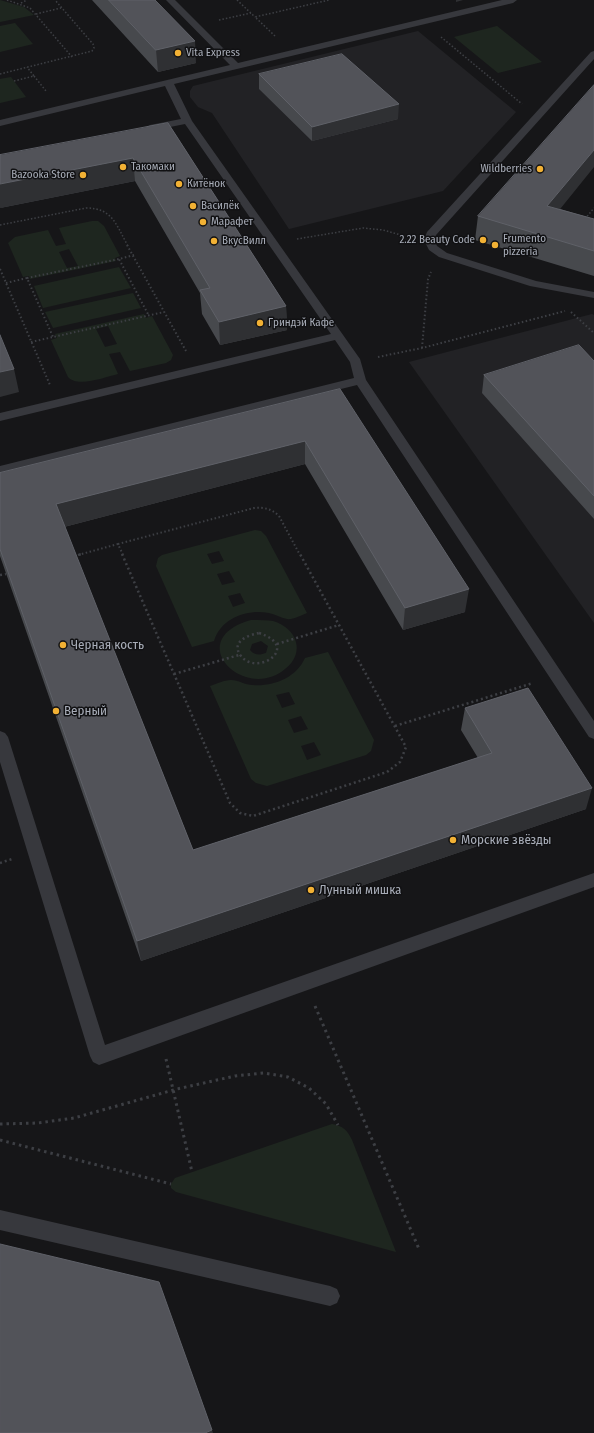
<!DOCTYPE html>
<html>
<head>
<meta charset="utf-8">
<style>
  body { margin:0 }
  canvas { display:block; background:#161618 }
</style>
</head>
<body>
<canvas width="594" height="1433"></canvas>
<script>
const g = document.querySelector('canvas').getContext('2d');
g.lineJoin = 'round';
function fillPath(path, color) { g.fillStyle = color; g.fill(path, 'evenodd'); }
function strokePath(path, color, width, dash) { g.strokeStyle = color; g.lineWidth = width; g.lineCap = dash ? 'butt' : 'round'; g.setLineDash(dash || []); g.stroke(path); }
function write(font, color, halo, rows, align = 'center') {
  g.font = font + ' "Fira Sans Condensed",sans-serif'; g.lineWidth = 3; g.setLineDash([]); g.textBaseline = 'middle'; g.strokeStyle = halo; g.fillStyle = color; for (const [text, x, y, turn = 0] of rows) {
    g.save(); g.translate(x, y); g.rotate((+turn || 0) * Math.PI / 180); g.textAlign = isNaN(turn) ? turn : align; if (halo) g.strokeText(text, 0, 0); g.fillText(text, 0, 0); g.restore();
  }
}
fillPath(new Path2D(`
  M 418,31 L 516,112 L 443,191 L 289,229 L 212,113 L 198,107 L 190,97 L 190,91 L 193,86 Z
  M 592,314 L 594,315 L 594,623 L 409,362 Z`), '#222225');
fillPath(new Path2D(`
  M 0,0 L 24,7 L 34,15 L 0,22 Z
  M 15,23 L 33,44 L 0,52 L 0,26 Z
  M 497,26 L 542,62 L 498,73 L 454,37 Z
  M 11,77 L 26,97 L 0,103 L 0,79 Z
  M 92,221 L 98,221 L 104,226 L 120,256 L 115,258 L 116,261 L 30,279 L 29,276 L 23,277 L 9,245 L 8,243 L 15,237 L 48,230 L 56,246 L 66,244 L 59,228 ZM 69,249 L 78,266 L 67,268 L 59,252 Z
  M 119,267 L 131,288 L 43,308 L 34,286 Z
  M 133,293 L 141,308 L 53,328 L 45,312 Z
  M 144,314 L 146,318 L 152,316 L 173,355 L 171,360 L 166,363 L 130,371 L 120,352 L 109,354 L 118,374 C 105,377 78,388 68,377 L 51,340 L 57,338 L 55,334 ZM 108,326 L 117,344 L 105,347 L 96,329 Z
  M 255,530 L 261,531 L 266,536 L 307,613 C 302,615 292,620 287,619 C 281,618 275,614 269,613 C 247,609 221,618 214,641 L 192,647 L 156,566 L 158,558 L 162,555 ZM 219,551 L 224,561 L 212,564 L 207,554 ZM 229,571 L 235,582 L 222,585 L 217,574 ZM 240,593 L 245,603 L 233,607 L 228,596 Z
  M 251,620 C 259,620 266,620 273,621 C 297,628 306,653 285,669 C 245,703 181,640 251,620 ZM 261,641 L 268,646 L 266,653 C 260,655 255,656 250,650 L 252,644 Z
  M 328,652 L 374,740 L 371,751 L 366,755 L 267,786 L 256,783 L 251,779 L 210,686 C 216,684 225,680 231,680 C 238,680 245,685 252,685 C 273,687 296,678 305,658 ZM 289,692 L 295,704 L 282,708 L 276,695 ZM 301,716 L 308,729 L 294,733 L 288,720 ZM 314,742 L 321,755 L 307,760 L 301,746 Z
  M 332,1124 C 343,1126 347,1130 352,1140 L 396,1252 L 176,1192 L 171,1188 L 171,1184 L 175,1178 Z`), '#1e261f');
strokePath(new Path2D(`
  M 7,0 L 30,8 L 72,57
  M 237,0 L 255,17
  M 21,3 L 27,0
  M 36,14 L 61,8
  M 219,20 L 251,13
  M 275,36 L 255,17 L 329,0
  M 441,37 L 522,104
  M 0,74 L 92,51 L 94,48 L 93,44 L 55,0
  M 34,76 L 46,91
  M 14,81 L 34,76 L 27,67
  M 585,219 L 594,208
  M 0,225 L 86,208 C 113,208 116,225 128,246
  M 297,239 L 363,228 L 383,230 L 408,237`), '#3d3f44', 1.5, [1.5, 2]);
strokePath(new Path2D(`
  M 127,245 L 186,351
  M 134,255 L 119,259 L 149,316
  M 0,269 L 50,385
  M 27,278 L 119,259
  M 6,283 L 27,278 L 53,337
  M 571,312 L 594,333
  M 31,342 L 164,312
  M 422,348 L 428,279 L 431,272
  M 378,357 L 422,348 L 565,311
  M 78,555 L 118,544
  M 123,555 L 118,544 L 254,508 C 264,507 272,509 279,516 L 300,555`), '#3d3f44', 2, [1.5, 2.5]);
strokePath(new Path2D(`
  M 122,554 L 230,803 L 240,813 L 253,816 L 387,772 L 400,762 L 406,747 L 300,554
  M 74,556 L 82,554
  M 0,575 L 6,574
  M 259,633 C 302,647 257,677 241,656 C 230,642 248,635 259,633 Z
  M 277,644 L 339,625
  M 174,674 L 239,655
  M 395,726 L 533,683
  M 0,863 L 12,859`), '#3d3f44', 2.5, [2, 3]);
strokePath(new Path2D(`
  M 315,1006 L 419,1249
  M 166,1059 L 192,1172
  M 0,1124 L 38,1123 L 74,1118 L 177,1089 L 235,1076 L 264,1073 L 288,1077 L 309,1088 L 326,1104 L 338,1125
  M 0,1140 L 171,1184`), '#3d3f44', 3, [2.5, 4]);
fillPath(new Path2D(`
  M 166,0 L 175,0 L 238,63 L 502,0 L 517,0 L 513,3 L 174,84 L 192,121 L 360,359 L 366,380 L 594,721 L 594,739 L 589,737 L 357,385 L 0,474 L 0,466 L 354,378 L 350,362 L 335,340 L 0,421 L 0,413 L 331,334 L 185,124 L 150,131 L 145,128 L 150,125 L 181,119 L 165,86 L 0,126 L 0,120 L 230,65 Z
  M 594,51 L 594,59 L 436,235 L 434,240 L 437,246 L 447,253 L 536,281 L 594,292 L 594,298 L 530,286 L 439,257 L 429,250 L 424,240 L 427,232 L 591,52 Z
  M 0,731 L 5,733 L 8,737 L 105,1045 L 594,873 L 594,887 L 99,1065 L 93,1062 L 90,1056 L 0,762 Z
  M 0,1210 L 330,1286 L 337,1289 L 340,1296 L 337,1303 L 330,1306 L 0,1230 Z`), '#37383d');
fillPath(new Path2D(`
  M 92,0 L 155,0 L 196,63 L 158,72 Z
  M 259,74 L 398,119 L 312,141 L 259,89 Z
  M 168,123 L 286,306 L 287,330 L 220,345 L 202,314 L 200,293 L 135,181 L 0,208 Z
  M 560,209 L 594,219 L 594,276 L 475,240 L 478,216 Z
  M 594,361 L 594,519 L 482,393 L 484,375 Z
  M 340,389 L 465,612 L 403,630 L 305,464 L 64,527 L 193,850 L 478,758 L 461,730 L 465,708 L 586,809 L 141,961 L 0,556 L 0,473 Z`), '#47494d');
fillPath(new Path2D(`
  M 456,0 L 463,0 L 456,2 Z
  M 195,41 L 196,63 L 158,72 L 156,50 Z
  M 399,104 L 398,119 L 312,141 L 312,127 Z
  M 594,150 L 594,167 L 544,229 L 547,206 Z
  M 133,158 L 135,181 L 0,208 L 0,184 Z
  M 286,306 L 287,330 L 220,345 L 219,322 Z
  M 14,369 L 19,392 L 0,397 L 0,372 Z
  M 305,441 L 305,464 L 60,528 L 56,504 Z
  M 469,589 L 465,612 L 403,630 L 405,608 Z
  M 592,788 L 586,809 L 141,961 L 137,941 Z
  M 212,1430 L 213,1433 L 205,1433 Z`), '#2f3033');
const building = new Path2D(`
  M 109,0 L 155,0 L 195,41 L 156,50 Z
  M 342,54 L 399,104 L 312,127 L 259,74 Z
  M 594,85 L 594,150 L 547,206 L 594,219 L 594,251 L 478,216 Z
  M 168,123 L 286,306 L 219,322 L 200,290 L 210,288 L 133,158 L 0,184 L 0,155 Z
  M 0,335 L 14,369 L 0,372 Z
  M 579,345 L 594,361 L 594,496 L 484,375 Z
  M 340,389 L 469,589 L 405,608 L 305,441 L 56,504 L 193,850 L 492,753 L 465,708 L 528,688 L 592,788 L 137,941 L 0,549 L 0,473 Z
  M 0,1244 L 159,1282 L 212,1430 L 205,1433 L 0,1433 Z`);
fillPath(building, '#525359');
strokePath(building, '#5f6168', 1);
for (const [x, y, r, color] of [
  [178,53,4,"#f2b134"],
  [123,167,4,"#f2b134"],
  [540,169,4,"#f2b134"],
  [83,175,4,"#f2b134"],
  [179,184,4,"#f2b134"],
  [193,206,4,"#f2b134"],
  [203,222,4,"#f2b134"],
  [483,240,4,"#f2b134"],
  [214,241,4,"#f2b134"],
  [495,245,4,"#f2b134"],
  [260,323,4,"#f2b134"],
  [63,645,4,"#f2b134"],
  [56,711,4,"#f2b134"],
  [453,840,4,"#f2b134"],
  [311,890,4,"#f2b134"]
]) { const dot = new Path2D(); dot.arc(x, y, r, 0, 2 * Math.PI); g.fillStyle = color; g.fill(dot); strokePath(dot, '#111113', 1.5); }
write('11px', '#a8adb8', '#111113', [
  ["Vita Express",186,53],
  ["Такомаки",131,167],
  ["Wildberries",532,169,"right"],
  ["Bazooka Store",75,175,"right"],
  ["Китёнок",187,184],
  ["Василёк",201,206],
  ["Марафет",211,222],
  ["Frumento",503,239],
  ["pizzeria",503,252],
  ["2.22 Beauty Code",475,240,"right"],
  ["ВкусВилл",222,241],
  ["Гриндэй Кафе",268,323]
], 'left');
write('13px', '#a8adb8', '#111113', [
  ["Черная кость",71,645],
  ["Верный",64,711],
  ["Морские звёзды",461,840],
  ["Лунный мишка",319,890]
], 'left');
</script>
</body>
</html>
